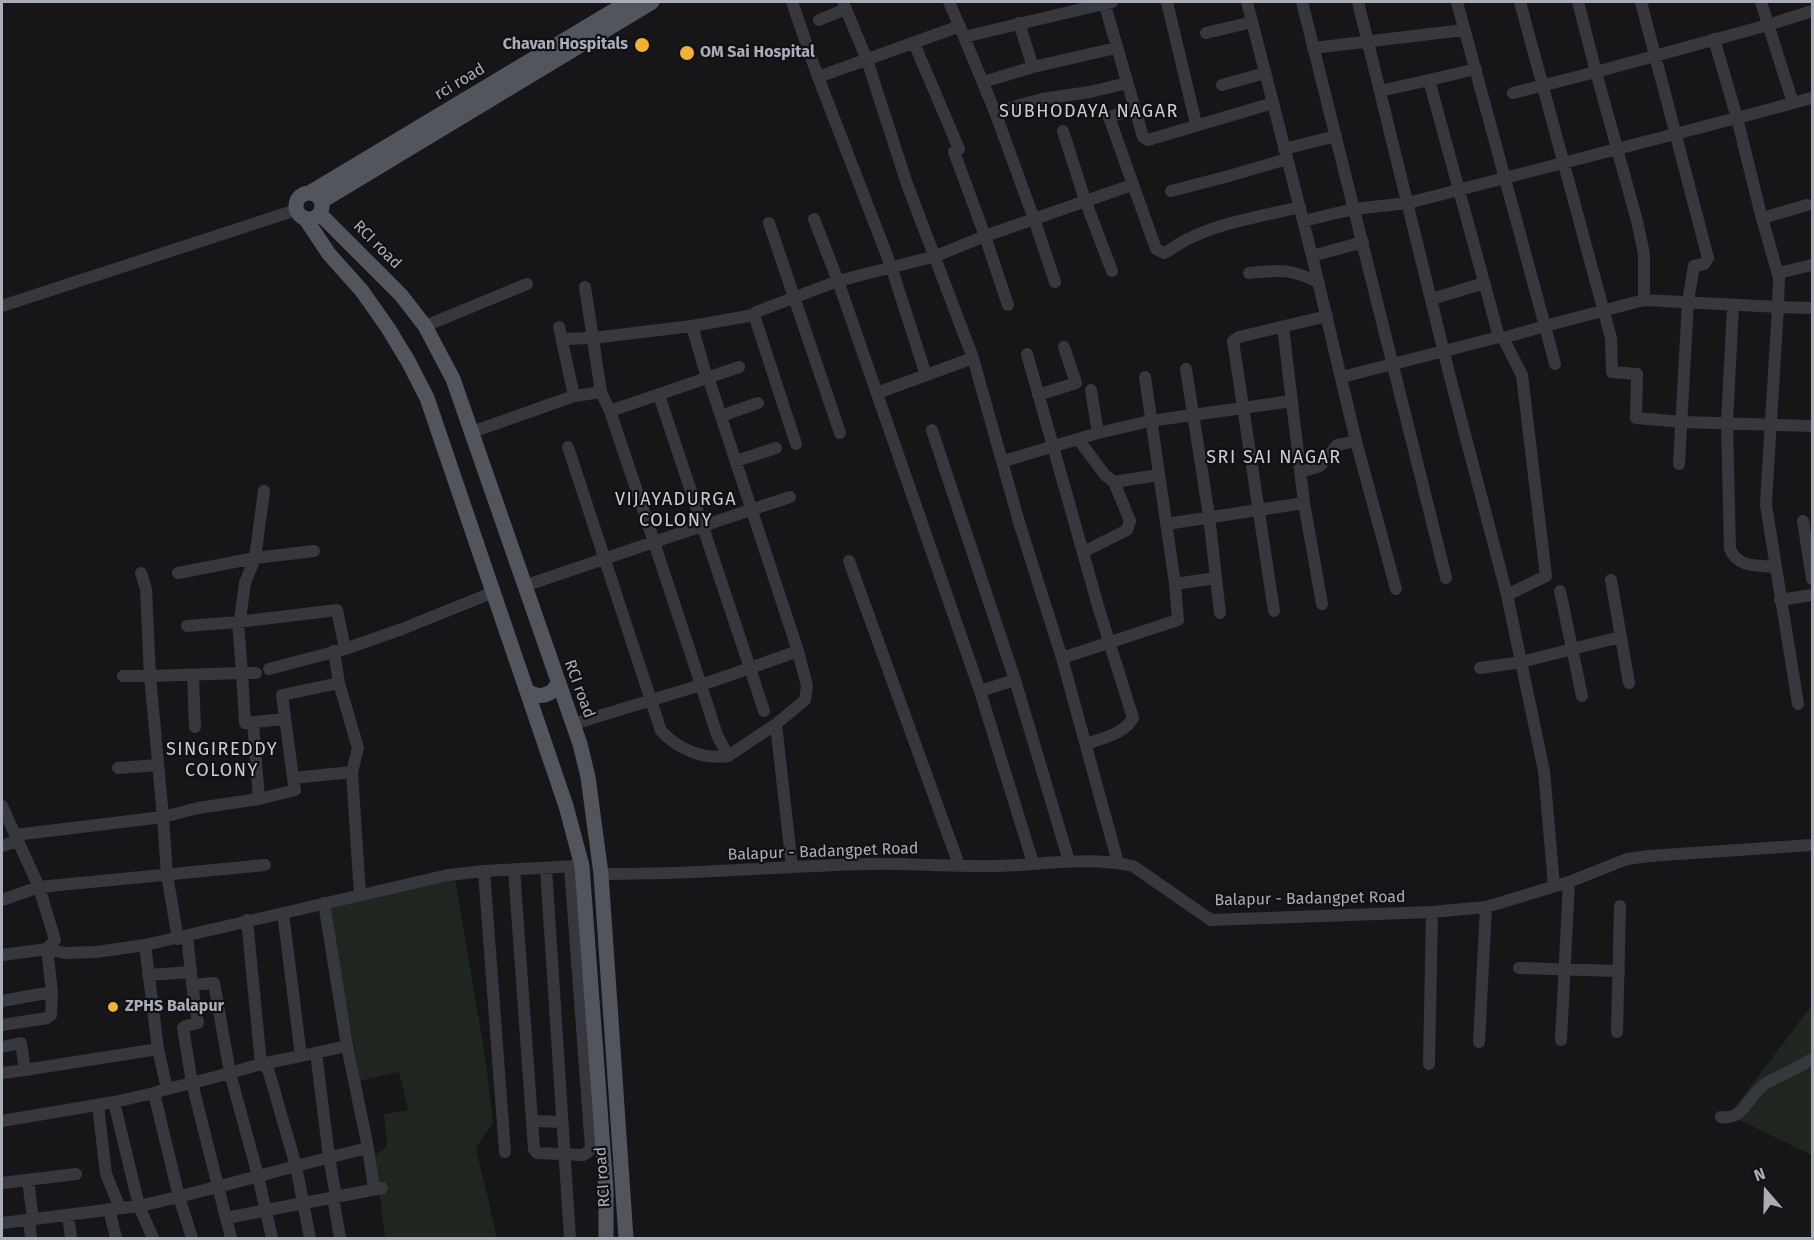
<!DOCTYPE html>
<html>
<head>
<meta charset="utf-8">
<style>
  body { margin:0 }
  #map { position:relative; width:1814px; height:1240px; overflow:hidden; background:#161618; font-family:"Fira Sans",sans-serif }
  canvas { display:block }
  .frame { position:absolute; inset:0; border:3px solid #a8adb8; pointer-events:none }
  .north { position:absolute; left:1736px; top:1162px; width:60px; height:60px; -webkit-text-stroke:4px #111113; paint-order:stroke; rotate:340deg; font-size:16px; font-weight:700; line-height:24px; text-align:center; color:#a8adb8 }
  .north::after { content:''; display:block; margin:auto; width:21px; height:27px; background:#a8adb8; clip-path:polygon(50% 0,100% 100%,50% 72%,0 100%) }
</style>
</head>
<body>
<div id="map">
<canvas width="1814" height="1240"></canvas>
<div class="frame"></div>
<div class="north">N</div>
</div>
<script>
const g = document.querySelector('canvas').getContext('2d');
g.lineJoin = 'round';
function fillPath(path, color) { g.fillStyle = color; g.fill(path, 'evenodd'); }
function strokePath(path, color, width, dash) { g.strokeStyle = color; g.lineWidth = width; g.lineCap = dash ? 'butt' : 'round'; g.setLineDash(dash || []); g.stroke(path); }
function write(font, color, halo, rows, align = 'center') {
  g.font = font + ' "Fira Sans",sans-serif'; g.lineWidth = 4.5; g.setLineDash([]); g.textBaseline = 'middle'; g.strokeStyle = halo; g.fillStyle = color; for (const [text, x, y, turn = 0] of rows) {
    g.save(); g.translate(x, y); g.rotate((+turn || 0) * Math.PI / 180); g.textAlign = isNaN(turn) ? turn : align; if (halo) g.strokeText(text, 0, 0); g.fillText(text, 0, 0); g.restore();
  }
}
fillPath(new Path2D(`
  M 455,879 L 485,1055 L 493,1122 L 476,1148 L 497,1238 L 385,1238 L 375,1155 L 387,1146 L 384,1114 L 408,1110 L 399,1072 L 360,1081 L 328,908 Z
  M 1812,1005 L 1812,1155 L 1729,1115 Z`), '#1e261f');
strokePath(new Path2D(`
  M 792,2 L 818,77 L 891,266 L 926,375
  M 843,2 L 867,60 L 907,184 L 973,358 L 1019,522 L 1062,658 L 1118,863
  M 949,2 L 964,37 L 1112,2
  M 1104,2 L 1135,109 L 1109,117 L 1156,249 L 1164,253 C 1173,249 1179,243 1188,239 C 1222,222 1263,216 1300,207
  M 1167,2 L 1196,124
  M 1247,2 L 1273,103
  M 1302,2 L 1446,578
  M 1358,2 L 1449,373 L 1507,595 L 1544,771 L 1554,886
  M 1457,2 L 1545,326 L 1644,300 L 1778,307 L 1779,278 L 1760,211 L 1737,118 L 1793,103 L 1761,2
  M 1520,2 L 1611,338 L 1612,372 L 1637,374 L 1636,418 L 1682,422 L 1812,426
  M 1641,2 L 1708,258 L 1704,264 L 1694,266 L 1688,301 L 1679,464
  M 819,20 L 846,9
  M 1019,23 L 1033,67
  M 1206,33 L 1252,22
  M 964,37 L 995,112 L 1034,219 L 1132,185
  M 914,43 L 959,149 L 954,152 L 985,236 L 936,256 L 838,281 L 980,691 L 1033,863
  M 1313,48 L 1464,30
  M 1476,69 L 1429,80 L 1499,337 L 1503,338 L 1522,375 L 1546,576 L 1507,595
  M 818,77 L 960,26
  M 983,82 L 1033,67 L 1116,48
  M 1222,85 L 1265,73
  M 1380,91 L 1429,80
  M 1513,93 L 1596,72 L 1578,2
  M 1793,103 L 1811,98
  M 1135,109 L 1143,137 L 1148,140 L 1273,103 L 1312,256 L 1356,441 L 1396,589
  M 995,112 L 1042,99 L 1090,92 L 1127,83
  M 1063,131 L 1085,200 L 1112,271
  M 1284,149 L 1336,136
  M 1171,191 L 1229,176 L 1287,159
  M 1762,218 L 1807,205
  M 1303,221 L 1354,209 L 1408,203 L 1737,118 L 1714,39
  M 769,223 L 840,433
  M 1312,256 L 1363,242
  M 1249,273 C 1279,270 1291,268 1319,283
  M 1778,273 L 1812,265
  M 585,287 L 601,392
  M 1432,299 L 1484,283
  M 1644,300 L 1644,254 L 1637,221 L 1596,72 L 1768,25 L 1812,11
  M 1008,305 L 985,236 L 1034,219 L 1055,282
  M 2,306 L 296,210
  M 1733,306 L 1727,423 L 1730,549 C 1738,568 1757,565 1775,567
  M 425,326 L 527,284
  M 692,326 L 754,315
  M 1283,327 L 1304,503 L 1322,604
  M 1503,338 L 1545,326 L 1555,364
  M 562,339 L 593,338 L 692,326 L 707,378
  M 1027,354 L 1098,606 L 1133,718 C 1124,734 1103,738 1086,744
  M 1186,369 L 1209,516 L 1220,613
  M 1342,377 L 1499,337
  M 1091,390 L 1098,433
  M 877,393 L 973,358
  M 659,395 L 750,668 L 798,651 L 708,377
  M 1038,395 L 1076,383 L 1064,347
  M 610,411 L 739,367
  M 721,416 L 758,403
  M 932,430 L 1015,680 L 1069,861
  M 472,432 L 574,396 L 559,327
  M 1078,439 L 1105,475 L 1114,482 L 1130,521 L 1127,530 L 1083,552
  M 796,444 L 754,315 L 756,312 L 838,281 L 814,219
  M 568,447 L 661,731 C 678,749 703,760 728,756
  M 736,461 L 776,448
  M 1004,461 L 1098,433 L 1150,421 L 1292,401
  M 1301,472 L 1320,466 L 1337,445 L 1356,441
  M 1114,482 L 1158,475
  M 1803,521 L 1812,579
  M 1166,524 L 1304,503
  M 849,561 L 959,865
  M 178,573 L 255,558 L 314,551
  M 1611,580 L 1629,683
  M 1175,584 L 1216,578
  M 524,586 L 654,542 L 610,411 L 601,392 L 574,396
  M 1560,591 L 1582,696
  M 1780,600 L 1812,595
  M 1274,611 L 1233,341 L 1239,337 L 1327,316
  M 187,626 L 238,622 L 240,619 L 245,583 L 255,558 L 264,491
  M 334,651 L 339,683 L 282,695 L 293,778 L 352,772 L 360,895
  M 1062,658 L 1178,620 L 1175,584 L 1145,377
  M 1480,668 L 1521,662 L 1620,637
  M 269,669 L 345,649 L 402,629 L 494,592
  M 256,673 L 242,673 L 238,622 L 337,610 L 345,649
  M 193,675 L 195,727
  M 123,676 L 150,676 L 146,589 L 141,573
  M 339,683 L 358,748 L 352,772
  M 980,691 L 1015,680
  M 1798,704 L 1766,505 L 1767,486 L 1778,307 L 1812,308
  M 764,711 L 750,668 L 701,685 L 654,542 L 790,497
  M 573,724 L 701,685 L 717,735 L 728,756 L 776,724
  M 118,768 L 157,765
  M 259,799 L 295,790 L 293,778
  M 2,806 L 39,887 L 55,940 L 47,949 L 52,992 L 2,1001
  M 15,835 L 163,817 L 150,676 L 242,673 L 245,723 L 285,719
  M 2,846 L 17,841
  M 792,867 L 776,724 L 805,700 L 807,686 L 798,651
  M 546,868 L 570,1238
  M 514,869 L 534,1149 L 537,1153 L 583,1155 L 588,1152 L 591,1148 L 570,867
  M 484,871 L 505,1152
  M 601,874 C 690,875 779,866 869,864 C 911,863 954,867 996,866 C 1042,865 1088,856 1133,866 L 1211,920 L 1432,912 L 1486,907 L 1569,882 L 1627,859 L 1649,856 L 1812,845
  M 2,900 L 39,887 L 265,865
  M 324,903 L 347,1046
  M 283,913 L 301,1056 L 261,1064 L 268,1069 L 296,1166 L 310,1238
  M 187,936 L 191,972
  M 178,939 L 167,875 L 163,817 L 198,808 L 259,799 L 253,723
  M 145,945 L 158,1049
  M 2,955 L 47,949 L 65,953 L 96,952 L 145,945 L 448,875 L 484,871 L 577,866
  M 1519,968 L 1619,971
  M 148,975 L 191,972 L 192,985 L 214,983 L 230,1073 L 261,1064 L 247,920
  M 2,1025 L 47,1018 L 51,1015 L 52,992
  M 1617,1032 L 1620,906
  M 1561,1040 L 1569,882
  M 1479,1042 L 1486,907
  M 2,1047 L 21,1043 L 25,1070 L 2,1073
  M 316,1053 L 329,1157 L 336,1196
  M 301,1056 L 347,1046 L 368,1148 L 374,1189
  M 1429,1064 L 1432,912
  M 25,1070 L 158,1049 L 167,1089 L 154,1093 L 179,1197 L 192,1238
  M 167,1089 L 192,1083 L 183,1028 L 186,1026 L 198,1023 L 192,985
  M 114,1102 L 154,1093
  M 98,1105 L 106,1174 L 120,1208
  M 1721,1117 C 1744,1121 1749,1094 1765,1084 C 1780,1075 1797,1069 1812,1059
  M 2,1121 L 114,1102 L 139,1206 C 216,1189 291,1166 368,1148
  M 532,1121 L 562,1122
  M 28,1180 L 33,1219
  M 2,1183 L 76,1174
  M 333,1197 L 340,1238
  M 109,1209 L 116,1238
  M 68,1215 L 71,1238
  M 226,1218 L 382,1188
  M 29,1219 L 31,1238
  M 2,1223 L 139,1206 L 153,1238
  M 231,1238 L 192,1083 L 230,1073 L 258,1176 L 272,1238`), '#37383d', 12);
strokePath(new Path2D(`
  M 311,192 L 628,2
  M296 206a13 13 0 1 1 26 0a13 13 0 1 1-26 0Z
  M 322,201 L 652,2
  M 320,214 L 401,295 L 425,326 L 453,379 L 580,744 L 588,777 L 601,874 L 626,1238
  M 305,218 L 329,254 L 362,291 L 388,328 L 408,361 L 427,398 L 566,806 L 582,866 L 606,1189 L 606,1238
  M 527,691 C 539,699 552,696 558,683`), '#53555c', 15);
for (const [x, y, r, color] of [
  [642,45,8,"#f2b134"],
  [687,53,8,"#f2b134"],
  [113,1007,6,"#f2b134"]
]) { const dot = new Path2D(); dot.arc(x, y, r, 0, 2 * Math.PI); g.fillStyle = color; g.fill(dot); strokePath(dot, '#111113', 2); }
write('bold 16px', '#a8adb8', '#111113', [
  ["Chavan Hospitals",628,45,"right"],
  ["OM Sai Hospital",700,53],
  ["ZPHS Balapur",125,1007]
], 'left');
write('16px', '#a8adb8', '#111113', [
  ["rci road",460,82,-31],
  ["RCI road",377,245,45],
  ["RCI road",579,689,70],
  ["Balapur - Badangpet Road",823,852,-2],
  ["Balapur - Badangpet Road",1310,899,-1],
  ["RCI road",603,1177,-94]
]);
g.letterSpacing = '1.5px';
write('18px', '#c9ccd4', '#111113', [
  ["SUBHODAYA NAGAR",1089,112],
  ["SRI SAI NAGAR",1274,458],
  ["VIJAYADURGA",676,500],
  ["COLONY",676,521],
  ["SINGIREDDY",222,750],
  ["COLONY",222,771]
]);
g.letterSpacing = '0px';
</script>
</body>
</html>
